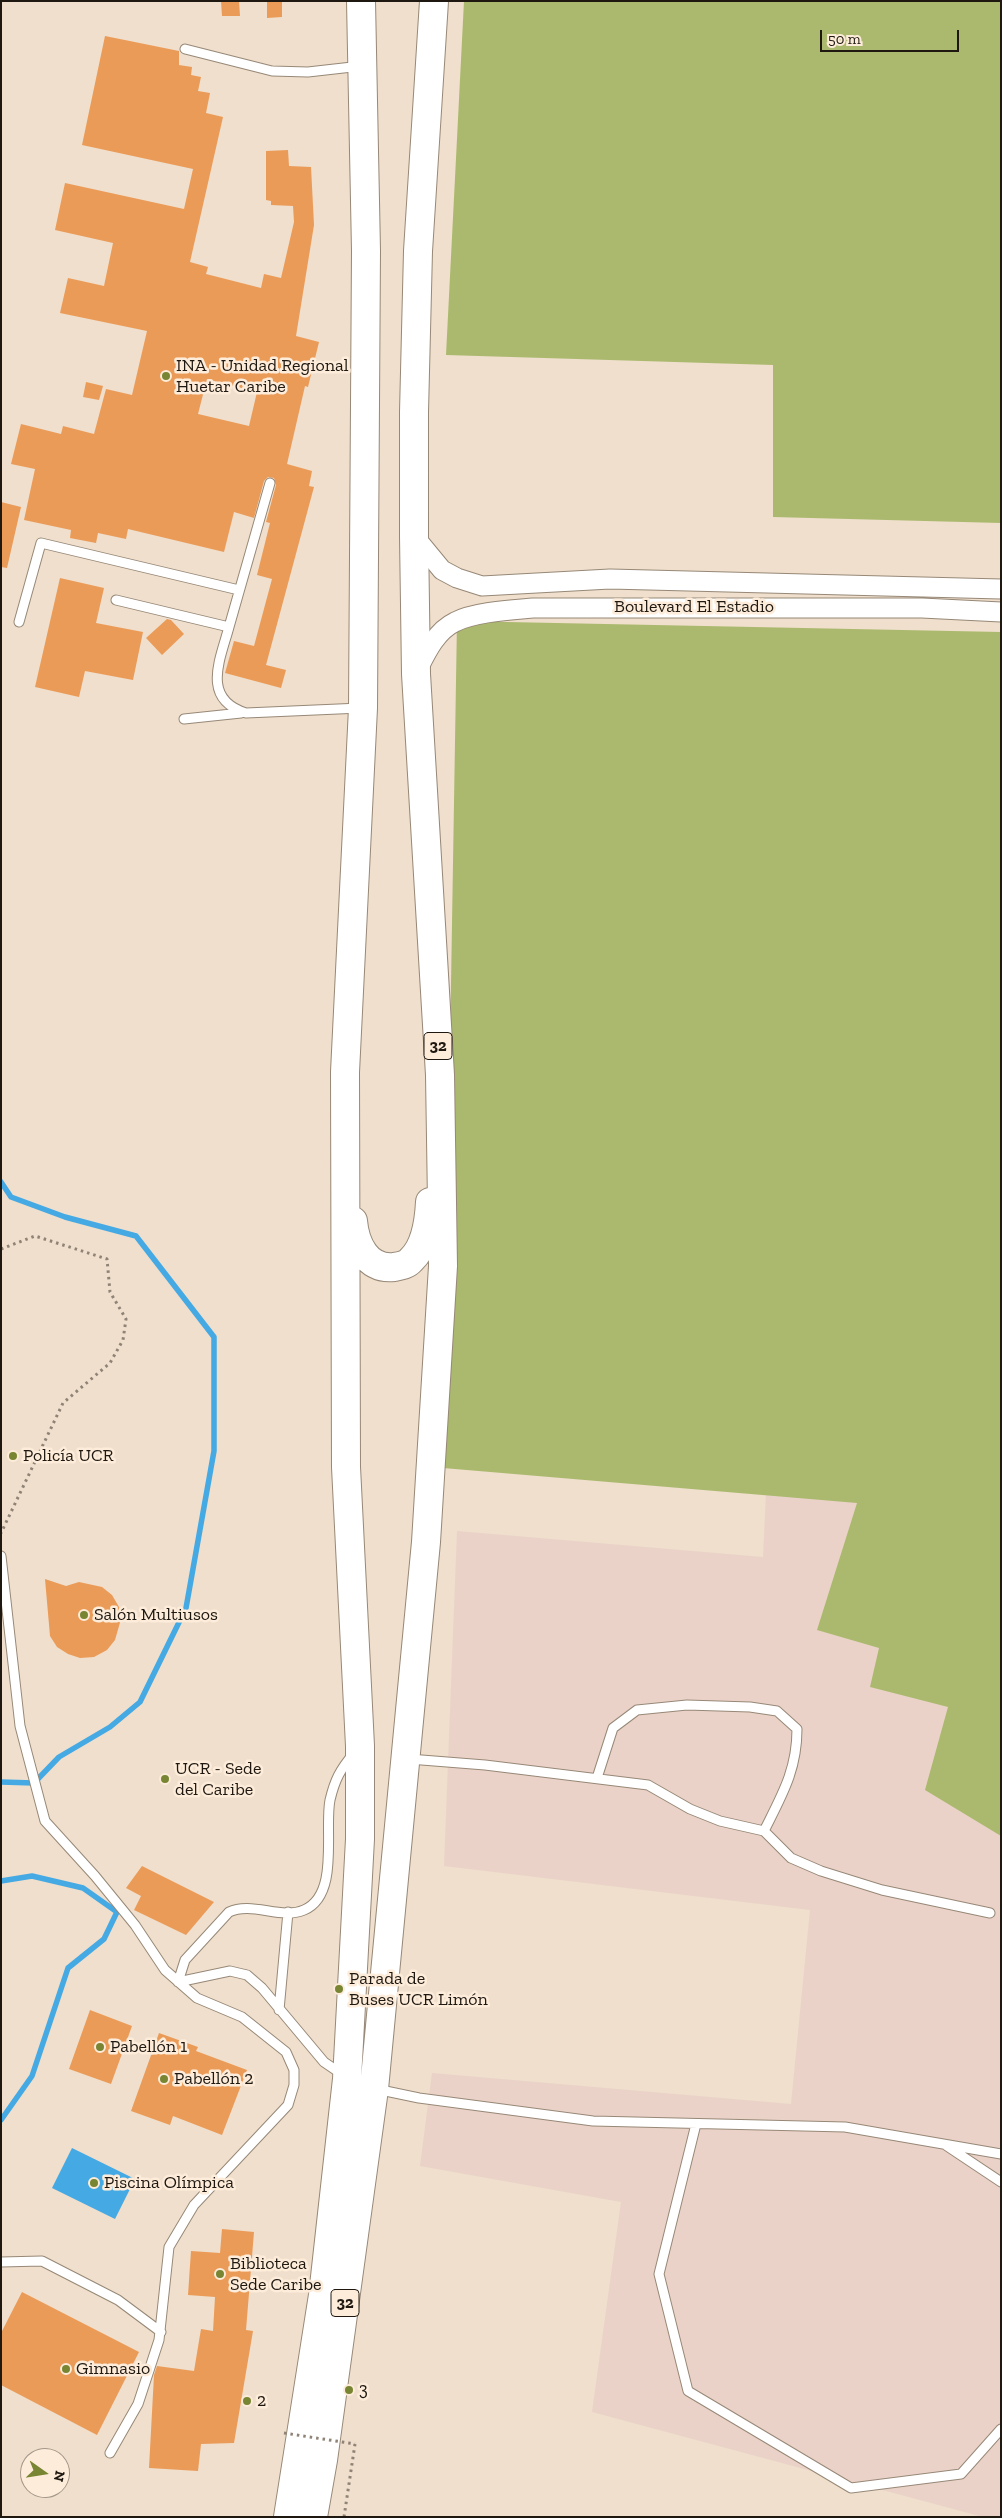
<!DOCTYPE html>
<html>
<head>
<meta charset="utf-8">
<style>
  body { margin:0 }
  #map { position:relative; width:1002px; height:2518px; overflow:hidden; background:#efdfcc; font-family:"Zilla Slab",serif }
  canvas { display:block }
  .frame { position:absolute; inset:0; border:2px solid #1e1811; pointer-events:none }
  .north { position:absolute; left:20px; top:2448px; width:50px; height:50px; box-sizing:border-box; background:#fdecd9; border:1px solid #a49789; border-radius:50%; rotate:103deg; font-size:14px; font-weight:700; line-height:20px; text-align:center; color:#1e1811 }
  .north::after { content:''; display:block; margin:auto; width:18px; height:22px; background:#788532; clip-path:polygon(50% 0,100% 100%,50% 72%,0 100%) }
  .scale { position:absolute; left:820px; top:30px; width:139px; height:22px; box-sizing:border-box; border:2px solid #1e1811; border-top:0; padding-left:6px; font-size:15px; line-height:18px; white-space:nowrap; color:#1e1811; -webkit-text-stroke:4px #fdecd9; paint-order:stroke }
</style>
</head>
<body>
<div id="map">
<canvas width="1002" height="2518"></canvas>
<div class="frame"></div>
<div class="north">N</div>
<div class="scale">50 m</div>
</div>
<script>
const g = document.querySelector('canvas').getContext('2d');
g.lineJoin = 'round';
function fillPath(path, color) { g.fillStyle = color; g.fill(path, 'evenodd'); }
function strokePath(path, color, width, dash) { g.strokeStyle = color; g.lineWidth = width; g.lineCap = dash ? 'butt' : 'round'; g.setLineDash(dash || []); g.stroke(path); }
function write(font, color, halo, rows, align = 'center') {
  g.font = font + ' "Zilla Slab",serif'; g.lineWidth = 5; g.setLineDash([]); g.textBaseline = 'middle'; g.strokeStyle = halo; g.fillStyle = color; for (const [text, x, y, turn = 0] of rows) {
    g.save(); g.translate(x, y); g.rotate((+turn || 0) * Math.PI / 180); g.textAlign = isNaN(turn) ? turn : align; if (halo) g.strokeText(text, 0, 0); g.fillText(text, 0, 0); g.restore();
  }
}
fillPath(new Path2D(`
  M 796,852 L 1001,943 L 1001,2517 L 983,2517 L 592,2412 L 621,2202 L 420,2166 L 432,2073 L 791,2104 L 810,1910 L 444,1866 L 457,1531 L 763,1557 Z`), '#ead2c8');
fillPath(new Path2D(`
  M 464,1 L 1001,1 L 1001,523 L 773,517 L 773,365 L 446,355 Z
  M 457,621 L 1001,632 L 1001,1836 L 925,1790 L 948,1707 L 870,1687 L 879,1648 L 817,1630 L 857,1503 L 443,1468 Z`), '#abb96e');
fillPath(new Path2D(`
  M 72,2148 L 135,2179 L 115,2219 L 52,2188 Z`), '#45a9e4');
strokePath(new Path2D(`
  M 1,1182 L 11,1197 L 65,1217 L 136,1236 L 214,1337 L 214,1451 L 186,1608 L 140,1702 L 110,1727 L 59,1757 L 34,1783 L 1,1782
  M 1,1881 L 32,1876 L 83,1888 L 117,1912 L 104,1939 L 68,1968 L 32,2076 L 1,2120`), '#45a9e4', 5.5);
fillPath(new Path2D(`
  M 221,1 L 239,1 L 240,16 L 222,16 Z
  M 267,1 L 282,1 L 282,17 L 267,18 Z
  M 105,36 L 179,51 L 179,65 L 192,67 L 191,75 L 201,77 L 198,91 L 210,93 L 206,113 L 223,117 L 190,262 L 208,267 L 206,274 L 261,288 L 264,274 L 281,278 L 294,222 L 293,206 L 271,205 L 271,201 L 266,200 L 266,151 L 288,150 L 289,166 L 311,167 L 314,225 L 296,336 L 319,342 L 308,387 L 305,386 L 287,464 L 312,471 L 309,486 L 314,487 L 266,665 L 286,670 L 281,688 L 225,673 L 234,641 L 254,646 L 272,579 L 257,575 L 270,523 L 266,522 L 276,485 L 274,478 L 268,477 L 264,481 L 254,518 L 234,512 L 224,552 L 128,529 L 126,539 L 98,533 L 96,543 L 70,538 L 71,530 L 24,520 L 35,469 L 11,464 L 21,424 L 61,434 L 63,426 L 94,434 L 106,389 L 132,395 L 147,331 L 60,313 L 68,278 L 104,286 L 113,243 L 55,230 L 65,183 L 184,209 L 193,169 L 82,145 ZM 207,379 L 257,392 L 249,426 L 198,414 Z
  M 86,382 L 103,386 L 99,400 L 83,397 Z
  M 1,502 L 21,507 L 7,568 L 1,567 Z
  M 60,578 L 104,588 L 96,623 L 143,632 L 133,680 L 85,671 L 79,697 L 35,687 Z
  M 167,619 L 171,620 L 184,634 L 162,655 L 146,638 Z
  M 45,1579 L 66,1586 L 79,1582 L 102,1587 L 112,1595 L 119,1607 L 121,1619 L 115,1640 L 107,1650 L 94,1657 L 80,1658 L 68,1654 L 57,1647 L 50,1636 Z
  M 142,1866 L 214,1902 L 186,1935 L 134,1910 L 141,1896 L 126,1888 Z
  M 90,2010 L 132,2026 L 111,2084 L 69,2069 Z
  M 159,2033 L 198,2047 L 196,2051 L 247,2070 L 222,2135 L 173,2116 L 170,2125 L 131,2111 Z
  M 222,2229 L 254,2232 L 246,2330 L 253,2331 L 234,2443 L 201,2444 L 198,2471 L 149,2468 L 154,2375 L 157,2366 L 194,2371 L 201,2329 L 213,2331 L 215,2297 L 188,2295 L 191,2251 L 220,2253 Z
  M 22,2292 L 139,2352 L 97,2435 L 1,2385 L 1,2333 Z`), '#eb9b58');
const lane = new Path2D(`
  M 185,49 L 272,71 L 308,72 L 361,66
  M 116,600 L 229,627 C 220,660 201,699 246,713 L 361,708
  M 19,622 L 41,543 L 239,590
  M 229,627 L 270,483
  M 184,719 L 241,713
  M 1,1556 L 20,1726 L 45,1821 L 95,1876 L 135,1925 L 165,1970 L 197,1998 L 242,2017 L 286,2052 L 294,2070 L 294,2085 L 288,2105 L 194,2205 L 169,2247 L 159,2340 L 138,2404 L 110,2453
  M 409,1759 L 485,1765 L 648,1785 L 690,1809 L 720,1821 L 764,1831 L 791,1858 L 821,1871 L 882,1890 L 990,1913
  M 597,1778 L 613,1728 L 637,1710 L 687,1705 L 750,1707 L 777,1711 L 797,1729 C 797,1770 782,1795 764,1831
  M 178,1982 L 185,1960 L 229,1912 C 252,1901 281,1920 304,1910 C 340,1895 324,1829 330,1800 C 335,1779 340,1770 354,1753
  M 178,1982 L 230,1971 L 247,1975 L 262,1988 L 324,2062 L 343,2075
  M 279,2010 L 288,1912
  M 376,2089 L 419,2098 L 593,2121 L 845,2127 L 1001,2154
  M 696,2124 L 659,2274 L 688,2391 L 851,2488 L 961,2474 L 1001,2429
  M 947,2146 L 1001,2182
  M 1,2262 L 42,2261 L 118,2300 L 161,2332`);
const street = new Path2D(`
  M 414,536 L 442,570 L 457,578 L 482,586 L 610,579 L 1001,589
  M 417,671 C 426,653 436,631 455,622 C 474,612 511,610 533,608 L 922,608 L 1001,612`);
const highway = new Path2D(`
  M 353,1221 C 355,1244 367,1270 394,1267 C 400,1266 407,1265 411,1260 C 426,1246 429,1221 430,1202
  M 288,2517 L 323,2295 L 347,2079 L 360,1839 L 360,1746 L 346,1467 L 345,1072 L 363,708 L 366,251 L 361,1
  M 313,2517 L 323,2460 L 374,2089 L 426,1542 L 443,1266 L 440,1075 L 416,674 L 414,536 L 414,412 L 418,251 L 434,1`);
strokePath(lane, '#978877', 11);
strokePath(street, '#978877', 21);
strokePath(highway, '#978877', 30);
strokePath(new Path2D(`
  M 1,1249 L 35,1236 L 107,1259 L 110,1292 L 126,1319 L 123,1340 L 110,1363 L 63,1403 L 1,1533
  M 344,2517 L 355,2444`), '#8f8376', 3, [2.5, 4]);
strokePath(lane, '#fff', 9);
strokePath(street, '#fff', 19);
strokePath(highway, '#fff', 28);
strokePath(new Path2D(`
  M 284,2433 L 355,2444`), '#8f8376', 3, [2.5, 4]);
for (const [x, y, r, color] of [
  [166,376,5,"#788532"],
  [13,1456,5,"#788532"],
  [84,1615,5,"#788532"],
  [165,1779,5,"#788532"],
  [339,1989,5,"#788532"],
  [100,2047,5,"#788532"],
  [164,2079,5,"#788532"],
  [94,2183,5,"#788532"],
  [220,2274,5,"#788532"],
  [66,2369,5,"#788532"],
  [349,2390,5,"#788532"],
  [247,2401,5,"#788532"]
]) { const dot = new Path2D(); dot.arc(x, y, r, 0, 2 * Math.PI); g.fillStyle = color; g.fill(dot); strokePath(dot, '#fdecd9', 2); }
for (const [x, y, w] of [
  [438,1046,28],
  [345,2303,28]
]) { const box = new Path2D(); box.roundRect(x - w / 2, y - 13.5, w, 27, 4); g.fillStyle = '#fdecd9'; g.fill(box); strokePath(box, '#1e1811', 1); }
write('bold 16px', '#1e1811', null, [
  ["32",438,1046],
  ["32",345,2303]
]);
write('18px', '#1e1811', '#fdecd9', [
  ["INA - Unidad Regional",176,366],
  ["Huetar Caribe",176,387],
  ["Policía UCR",23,1456],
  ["Salón Multiusos",94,1615],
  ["UCR - Sede",175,1769],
  ["del Caribe",175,1790],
  ["Parada de",349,1979],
  ["Buses UCR Limón",349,2000],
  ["Pabellón 1",110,2047],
  ["Pabellón 2",174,2079],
  ["Piscina Olímpica",104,2183],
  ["Biblioteca",230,2264],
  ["Sede Caribe",230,2285],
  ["Gimnasio",76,2369],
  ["3",359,2390],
  ["2",257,2401]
], 'left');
write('18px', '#1e1811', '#fdecd9', [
  ["Boulevard El Estadio",694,607]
]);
</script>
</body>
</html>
